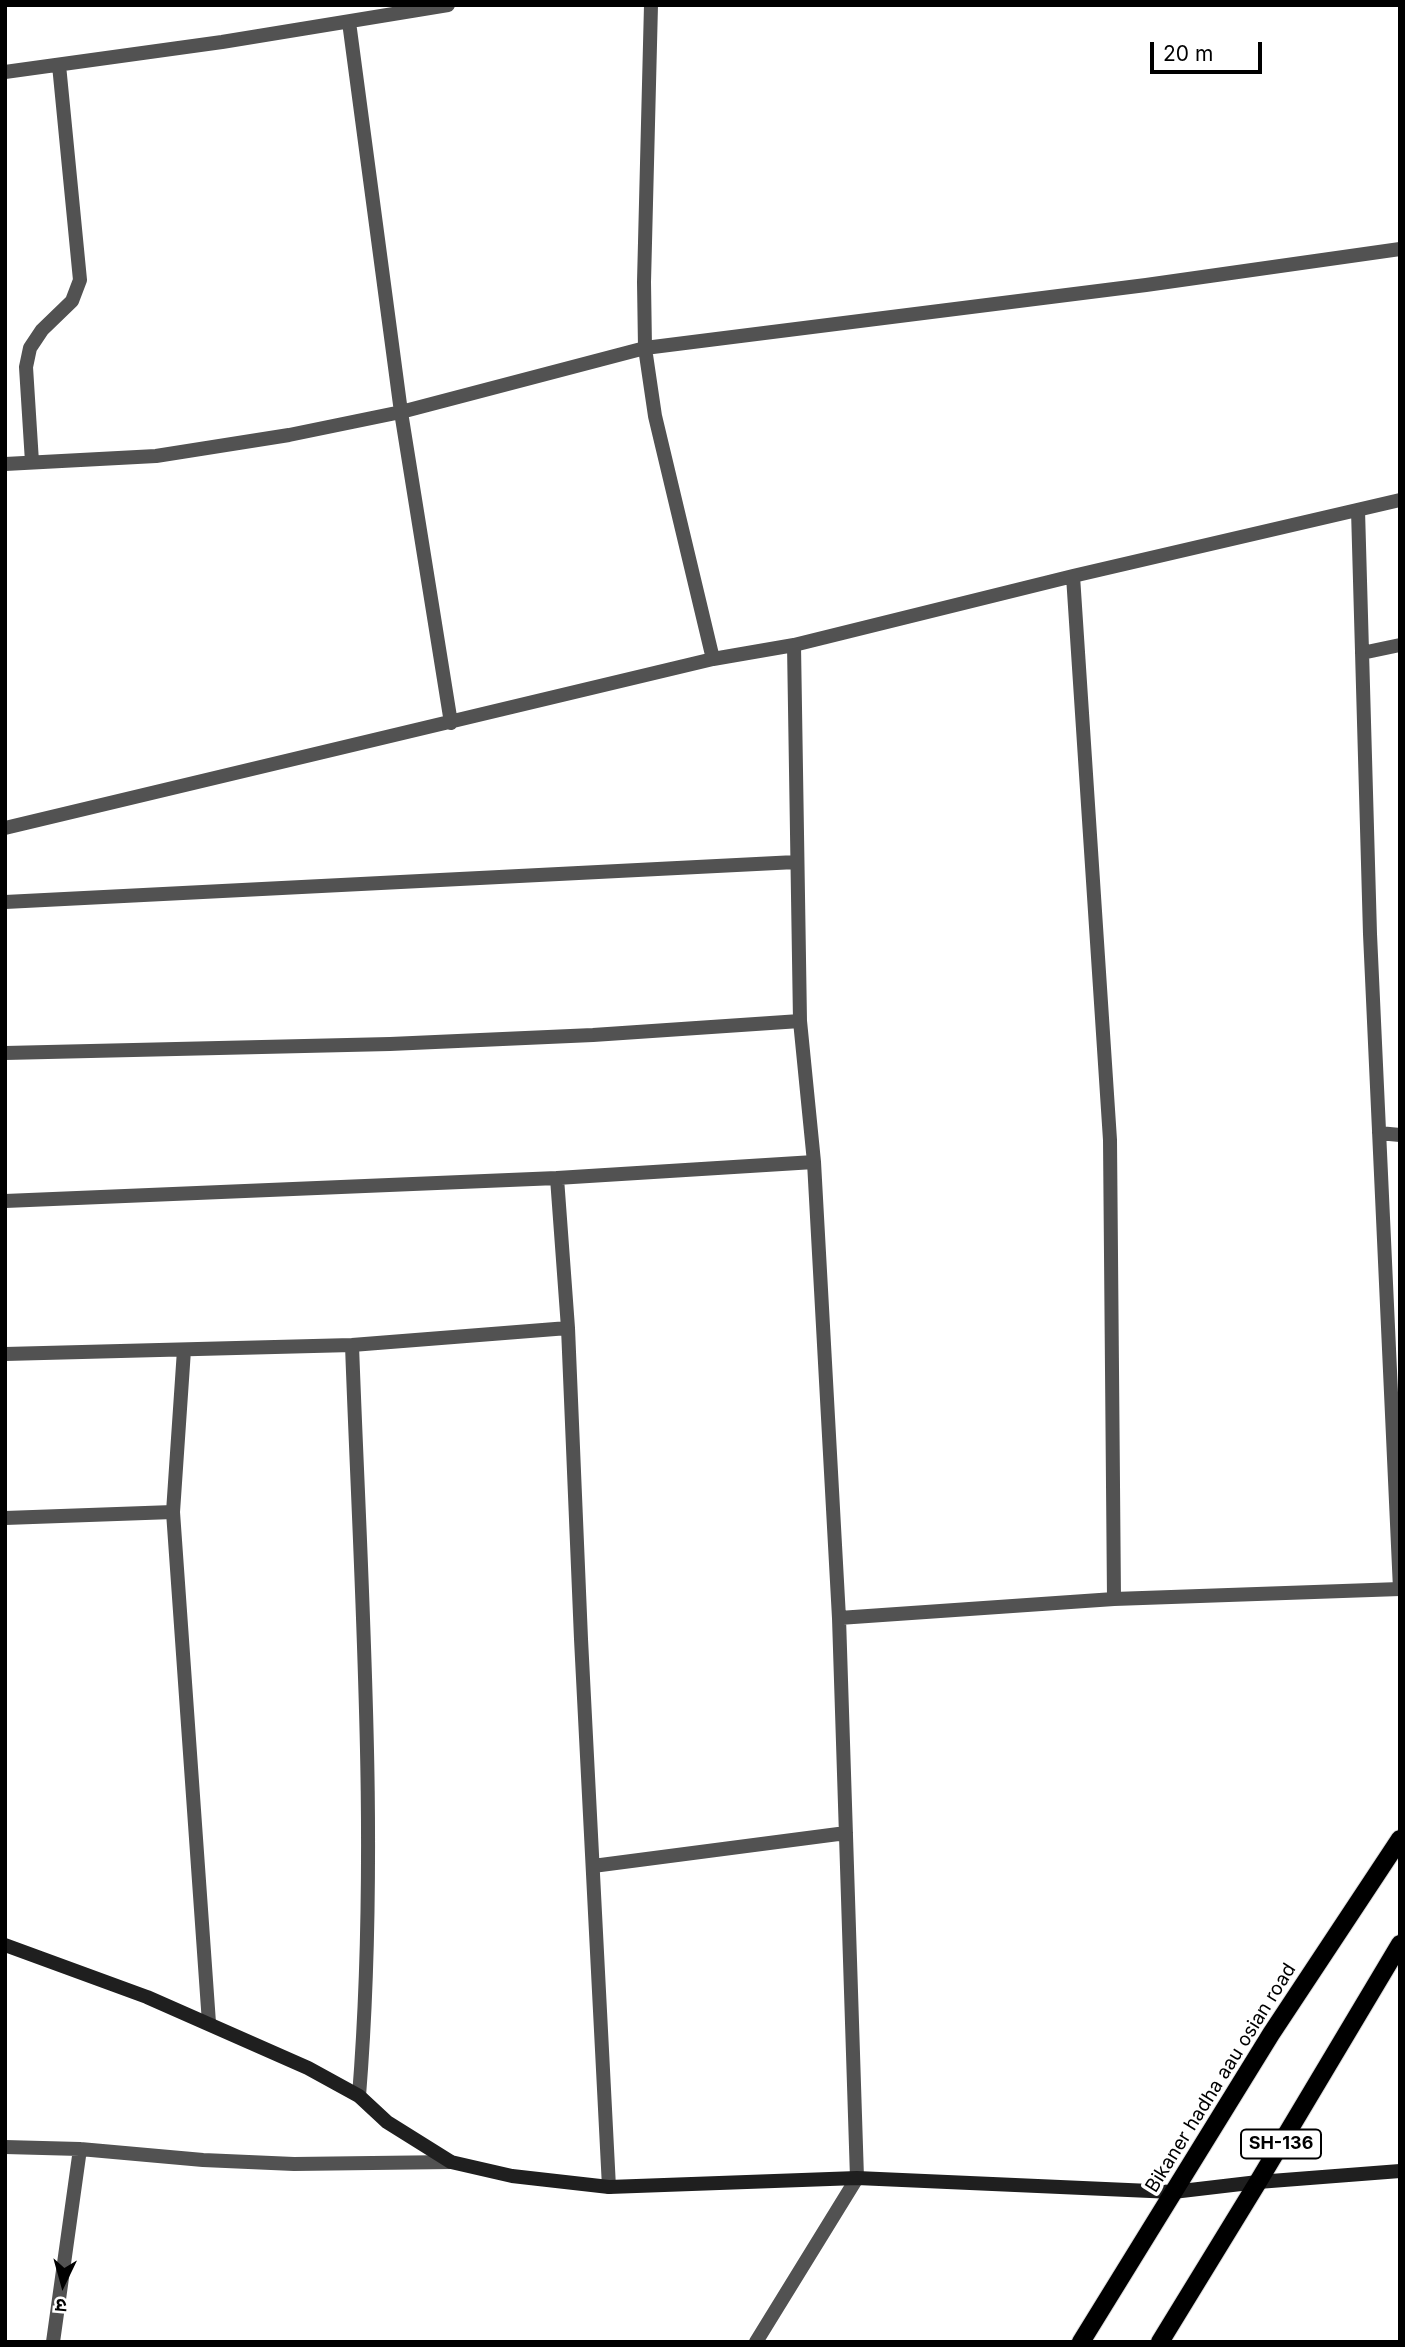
<!DOCTYPE html>
<html>
<head>
<meta charset="utf-8">
<style>
  body { margin:0 }
  #map { position:relative; width:1405px; height:2347px; overflow:hidden; background:#fff; font-family:Inter,"Noto Sans Devanagari",sans-serif }
  canvas { display:block }
  .frame { position:absolute; inset:0; border:7px solid #000; pointer-events:none }
  .north { position:absolute; left:28px; top:2249px; width:70px; height:70px; -webkit-text-stroke:5px #fff; paint-order:stroke; rotate:185deg; font-size:19px; font-weight:700; line-height:28px; text-align:center; color:#000 }
  .north::after { content:''; display:block; margin:auto; width:24px; height:32px; background:#000; clip-path:polygon(50% 0,100% 100%,50% 72%,0 100%) }
  .scale { position:absolute; left:1150px; top:42px; width:112px; height:32px; box-sizing:border-box; border:4px solid #000; border-top:0; padding-left:9px; font-size:21px; line-height:24px; white-space:nowrap; color:#000; -webkit-text-stroke:5px #fff; paint-order:stroke }
</style>
</head>
<body>
<div id="map">
<canvas width="1405" height="2347"></canvas>
<div class="frame"></div>
<div class="north">उ</div>
<div class="scale">20 m</div>
</div>
<script>
const g = document.querySelector('canvas').getContext('2d');
g.lineJoin = 'round';
function strokePath(path, color, width, dash) { g.strokeStyle = color; g.lineWidth = width; g.lineCap = dash ? 'butt' : 'round'; g.setLineDash(dash || []); g.stroke(path); }
function write(font, color, halo, rows, align = 'center') {
  g.font = font + ' Inter,sans-serif'; g.lineWidth = 7; g.setLineDash([]); g.textBaseline = 'middle'; g.strokeStyle = halo; g.fillStyle = color; for (const [text, x, y, turn = 0] of rows) {
    g.save(); g.translate(x, y); g.rotate((+turn || 0) * Math.PI / 180); g.textAlign = isNaN(turn) ? turn : align; if (halo) g.strokeText(text, 0, 0); g.fillText(text, 0, 0); g.restore();
  }
}
const primary = new Path2D(`
  M 1081,2342 L 1271,2034 L 1400,1839
  M 1160,2342 L 1258,2182 L 1400,1944`);
strokePath(primary, '#dbdbdb', 20);
strokePath(new Path2D(`
  M 651,5 L 644,282 L 645,348 L 655,416 L 713,659
  M 349,22 L 401,412 L 451,723
  M 5,72 L 222,42 L 448,5
  M 32,462 L 26,367 L 30,348 L 42,330 L 72,301 L 80,280 L 59,65
  M 5,464 L 156,456 L 289,435 L 401,412 L 645,348 L 1146,285 L 1400,249
  M 1358,510 L 1370,934 L 1400,1589
  M 1073,576 L 1110,1140 L 1114,1599
  M 1362,653 L 1400,645
  M 5,828 L 713,659 L 794,645 L 1073,576 L 1400,500
  M 5,902 L 796,862
  M 5,1053 L 390,1044 L 593,1035 L 800,1021
  M 1379,1133 L 1400,1135
  M 557,1178 L 568,1328 L 581,1639 L 609,2187
  M 5,1201 L 557,1178 L 814,1162
  M 352,1345 C 361,1594 379,1846 359,2096
  M 184,1350 L 173,1512 L 209,2023
  M 5,1354 L 352,1345 L 568,1328
  M 5,1518 L 173,1512
  M 839,1618 L 1114,1599 L 1400,1589
  M 593,1866 L 846,1833
  M 5,2147 L 80,2149 L 203,2160 L 294,2164 L 451,2162
  M 53,2342 L 80,2149
  M 756,2342 L 857,2178 L 839,1618 L 814,1162 L 800,1021 L 794,645`), '#525252', 14);
strokePath(new Path2D(`
  M 5,1945 L 147,1997 L 308,2068 L 359,2096 L 387,2122 L 451,2162 L 512,2176 L 609,2187 L 857,2178 L 1173,2192 L 1258,2182 L 1400,2171`), '#1f1f1f', 14);
strokePath(primary, '#000', 18);
for (const [x, y, w] of [
  [1281,2144,80]
]) { const box = new Path2D(); box.roundRect(x - w / 2, y - 14.5, w, 29, 5); g.fillStyle = '#fff'; g.fill(box); strokePath(box, '#000', 2); }
write('bold 18px', '#000', null, [
  ["SH-136",1281,2144]
]);
write('19px', '#000', '#fff', [
  ["Bikaner hadha aau osian road",1221,2078,-58]
]);
</script>
</body>
</html>
